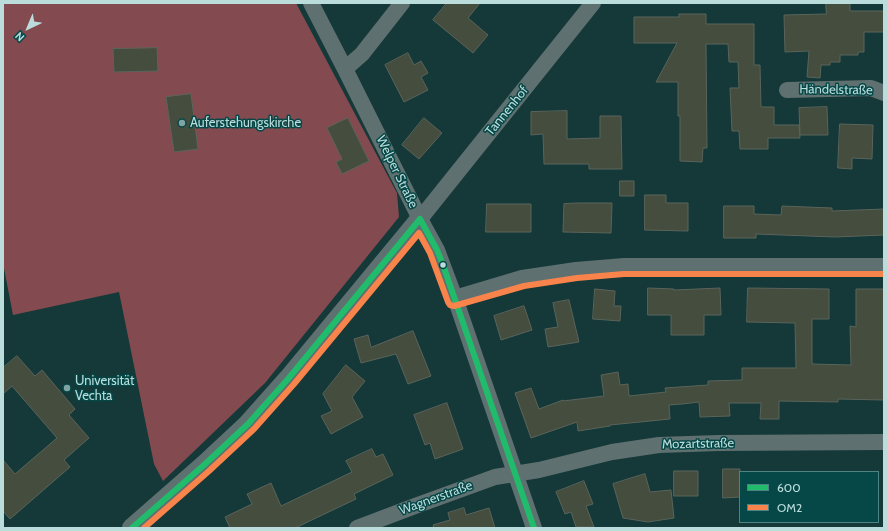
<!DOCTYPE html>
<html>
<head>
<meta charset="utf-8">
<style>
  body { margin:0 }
  #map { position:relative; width:887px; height:531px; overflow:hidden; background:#153838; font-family:Cabin,sans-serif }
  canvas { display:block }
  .frame { position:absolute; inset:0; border:4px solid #badddc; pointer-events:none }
  .legend { position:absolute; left:739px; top:471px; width:140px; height:52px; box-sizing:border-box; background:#064747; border:1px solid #4e8383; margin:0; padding:5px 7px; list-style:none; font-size:12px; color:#badddc }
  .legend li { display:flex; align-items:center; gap:8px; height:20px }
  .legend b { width:20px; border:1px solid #4e8383 }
  .north { position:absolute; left:8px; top:8px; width:40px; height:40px; -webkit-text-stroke:3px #064747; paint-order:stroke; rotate:224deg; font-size:11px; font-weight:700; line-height:16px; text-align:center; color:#badddc }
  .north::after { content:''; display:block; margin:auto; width:14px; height:18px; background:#badddc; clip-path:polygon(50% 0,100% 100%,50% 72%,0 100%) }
</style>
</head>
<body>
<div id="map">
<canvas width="887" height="531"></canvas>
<div class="frame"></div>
<ul class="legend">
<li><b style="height:5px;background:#20bc6c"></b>600</li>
<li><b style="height:5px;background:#f8844c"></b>OM2</li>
</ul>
<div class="north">N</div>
</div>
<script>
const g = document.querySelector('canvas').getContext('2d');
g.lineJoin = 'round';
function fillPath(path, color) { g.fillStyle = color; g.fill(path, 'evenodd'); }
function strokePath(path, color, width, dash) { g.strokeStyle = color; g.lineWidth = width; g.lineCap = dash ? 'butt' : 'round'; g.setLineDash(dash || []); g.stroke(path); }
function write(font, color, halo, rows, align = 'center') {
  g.font = font + ' Cabin,sans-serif'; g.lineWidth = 3; g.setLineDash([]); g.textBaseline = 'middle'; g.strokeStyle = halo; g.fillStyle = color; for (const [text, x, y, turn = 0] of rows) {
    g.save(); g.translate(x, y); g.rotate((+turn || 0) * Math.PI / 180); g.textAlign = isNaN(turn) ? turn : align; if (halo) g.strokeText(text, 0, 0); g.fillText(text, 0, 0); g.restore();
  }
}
fillPath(new Path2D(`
  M 3,3 L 296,3 L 397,193 L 399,217 L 265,383 L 163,481 L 154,464 L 119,292 L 13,315 L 3,263 Z`), '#834a50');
const building = new Path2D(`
  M 447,3 L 480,3 L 468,18 L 488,35 L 473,53 L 433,20 Z
  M 826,3 L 850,3 L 850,11 L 884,11 L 884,32 L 864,32 L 864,52 L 858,52 L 858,55 L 840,55 L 840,62 L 830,62 L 830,65 L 821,65 L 820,78 L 807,77 L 809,51 L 785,52 L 784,15 L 826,14 Z
  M 679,14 L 706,14 L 706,24 L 754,24 L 754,65 L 760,65 L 761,107 L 774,107 L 774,125 L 799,125 L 800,138 L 768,138 L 768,149 L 740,149 L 739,131 L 732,131 L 730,88 L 739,88 L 738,62 L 729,62 L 728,44 L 706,44 L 707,148 L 703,148 L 702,162 L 680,161 L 680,116 L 678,116 L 678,82 L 656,82 L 677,43 L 634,43 L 634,17 L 679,17 Z
  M 157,48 L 158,71 L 114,72 L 113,49 Z
  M 408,53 L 414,65 L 421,61 L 428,73 L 421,77 L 428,90 L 404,102 L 385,65 Z
  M 191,94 L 198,149 L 174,152 L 166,97 Z
  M 827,107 L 828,135 L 800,135 L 799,108 Z
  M 567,111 L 567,139 L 600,138 L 600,116 L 621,116 L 622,169 L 589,169 L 589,164 L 544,164 L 543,134 L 531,135 L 531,112 Z
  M 348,118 L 369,161 L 342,174 L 336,162 L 342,159 L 327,128 Z
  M 424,118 L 442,133 L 419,159 L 402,145 Z
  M 840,124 L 873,125 L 872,159 L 852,158 L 852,169 L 838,168 Z
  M 620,181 L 634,181 L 634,196 L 620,196 Z
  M 645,195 L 666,195 L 666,203 L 688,203 L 688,231 L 645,230 Z
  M 577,203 L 612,203 L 611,233 L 563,232 L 564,204 Z
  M 487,204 L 531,204 L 531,232 L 486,232 Z
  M 724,206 L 754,206 L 754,214 L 781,215 L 782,206 L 832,208 L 832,211 L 884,209 L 884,235 L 835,237 L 756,234 L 756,238 L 724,238 Z
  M 648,288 L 674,289 L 674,290 L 720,288 L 721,315 L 704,315 L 704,335 L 671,335 L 671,315 L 648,315 Z
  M 748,288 L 829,289 L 829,319 L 812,319 L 812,364 L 851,365 L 850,326 L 856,327 L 856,289 L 884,289 L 884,400 L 838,399 L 838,402 L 779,401 L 779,419 L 760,419 L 761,403 L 729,403 L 730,416 L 700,417 L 699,402 L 682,404 L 669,405 L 670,419 L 610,425 L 610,426 L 578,431 L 577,422 L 531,438 L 515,393 L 531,388 L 539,409 L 563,400 L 563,401 L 604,396 L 601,375 L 618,372 L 620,385 L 628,384 L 629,396 L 666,392 L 665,388 L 708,385 L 708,381 L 742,380 L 742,368 L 796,368 L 795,323 L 747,322 Z
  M 595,289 L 615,291 L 614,306 L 621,306 L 620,321 L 593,319 Z
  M 569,300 L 579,342 L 548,347 L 545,329 L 558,327 L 553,303 Z
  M 524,306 L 532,330 L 501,340 L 494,316 Z
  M 413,331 L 431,376 L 408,384 L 396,354 L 361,363 L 354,339 L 368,335 L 371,347 Z
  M 17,356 L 35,376 L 42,370 L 75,409 L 69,415 L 89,438 L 64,460 L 70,467 L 10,519 L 3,511 L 3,460 L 15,474 L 57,438 L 12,386 L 3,394 L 3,368 Z
  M 346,365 L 365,381 L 352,397 L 363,417 L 331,434 L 321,416 L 332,411 L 323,394 Z
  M 447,403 L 463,449 L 435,459 L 430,443 L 425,445 L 414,415 Z
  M 372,449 L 376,457 L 383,454 L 393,475 L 354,494 L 356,499 L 295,528 L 230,528 L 225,517 L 252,504 L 247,494 L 271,483 L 281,506 L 352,472 L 346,461 Z
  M 723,469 L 740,469 L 740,497 L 723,498 Z
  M 674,471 L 698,471 L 698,496 L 674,496 Z
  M 645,474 L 650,492 L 671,490 L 674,518 L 648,522 L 623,518 L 613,484 Z
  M 584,481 L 593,504 L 586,506 L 594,527 L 576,527 L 571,512 L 565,514 L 556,492 Z
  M 464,508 L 466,515 L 489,508 L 495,528 L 434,528 L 433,525 L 450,520 L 448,513 Z`);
fillPath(building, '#444d3e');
strokePath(building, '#5a645b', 1);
strokePath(new Path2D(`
  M 311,3 L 345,69 L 420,219 L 437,250 L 455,298 L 534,528
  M 345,69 L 362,54 L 402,3
  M 787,90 L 871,88 L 884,93
  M 420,219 L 593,3
  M 455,298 L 522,278 L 576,270 L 624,266 L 884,266
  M 357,528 L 415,506 L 495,477 L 539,470 L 612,452 L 659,445 L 718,443 L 884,442`), '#5f7070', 16);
strokePath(new Path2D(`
  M 132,528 L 204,465 L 248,424 L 288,379 L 420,219`), '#5f7070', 20);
strokePath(new Path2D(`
  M 420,219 L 437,250 L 443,265 L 534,528
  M 132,528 L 204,465 L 248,424 L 288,379 L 420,219`), '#20bc6c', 6);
strokePath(new Path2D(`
  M 144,528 L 209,471 L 254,429 L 294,384 L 419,233 L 430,253 L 448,302 L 450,305 L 454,306 L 524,286 L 577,278 L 624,274 L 884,274`), '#f8844c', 6);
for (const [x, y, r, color] of [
  [182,123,4,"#80a3a3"],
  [443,265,3.5,"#badddc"],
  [67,388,4,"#80a3a3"]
]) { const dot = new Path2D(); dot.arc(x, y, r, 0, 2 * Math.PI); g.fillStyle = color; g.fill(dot); strokePath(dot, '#064747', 1.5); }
write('13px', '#badddc', '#064747', [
  ["Händelstraße",836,90,1],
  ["Tannenhof",507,111,-51],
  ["Welper Straße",397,172,64],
  ["Mozartstraße",698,444,-1],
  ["Wagnerstraße",436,498,-20]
]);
write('13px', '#badddc', '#064747', [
  ["Auferstehungskirche",190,123],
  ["Universität",75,381],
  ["Vechta",75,396]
], 'left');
</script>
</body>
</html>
